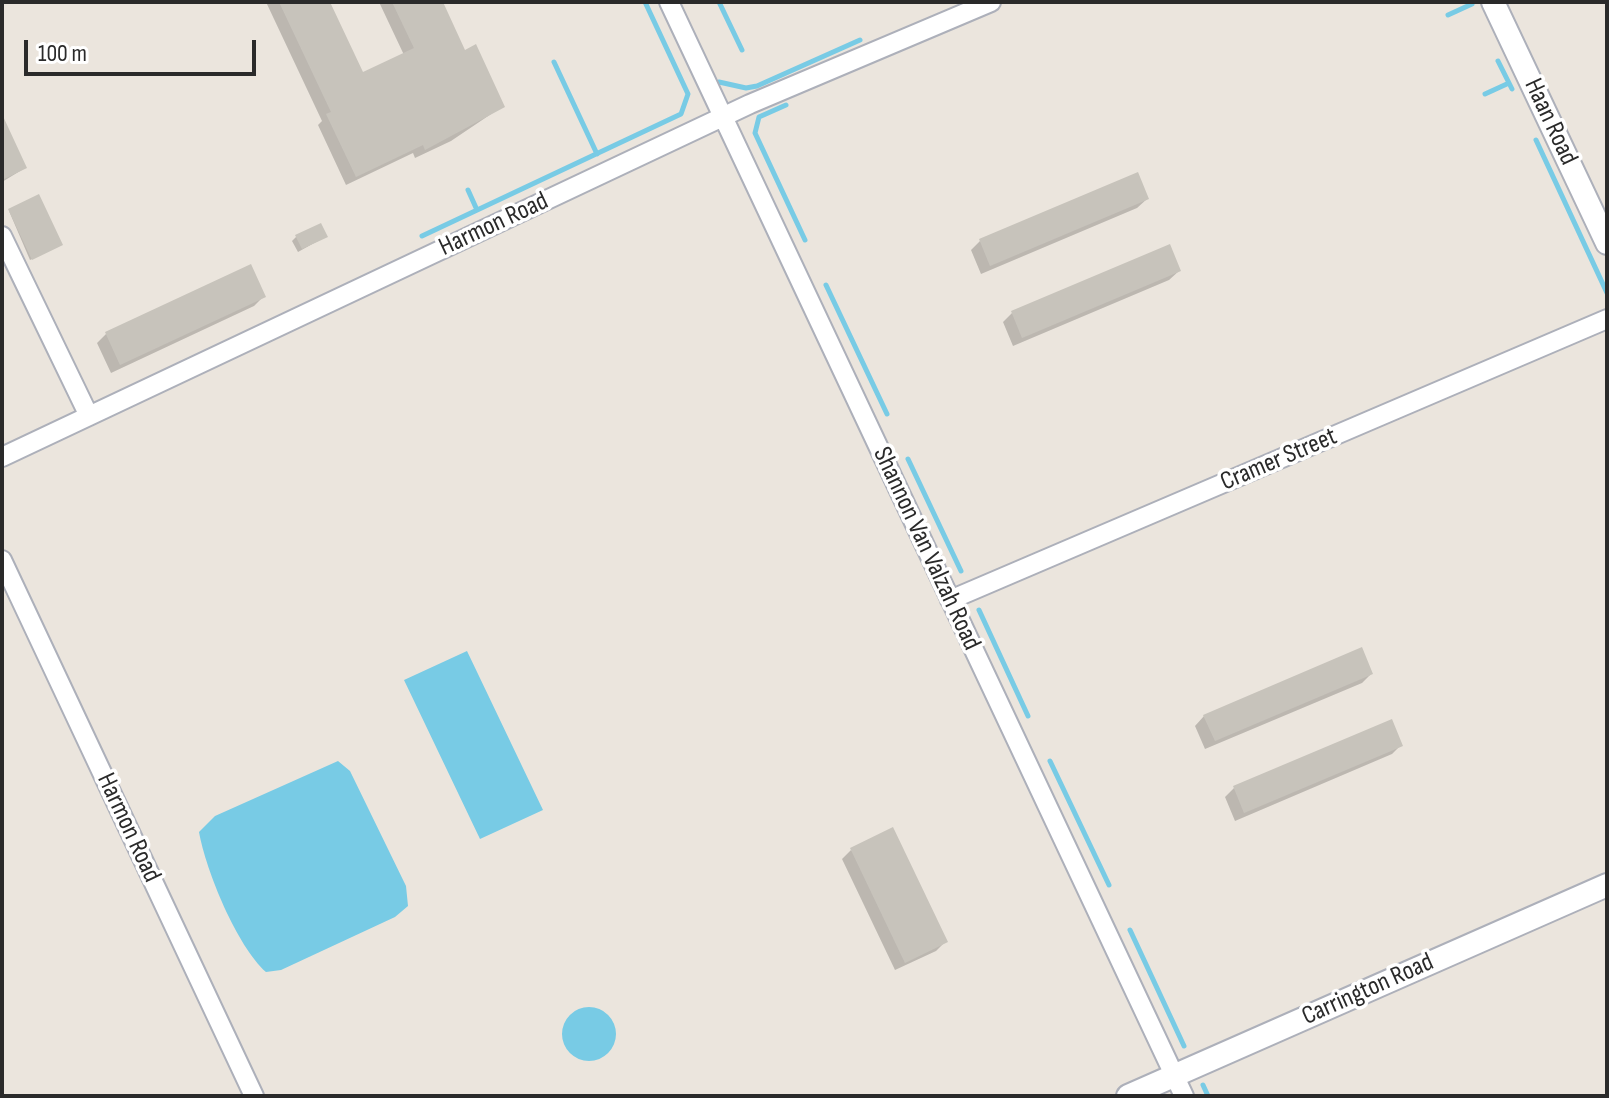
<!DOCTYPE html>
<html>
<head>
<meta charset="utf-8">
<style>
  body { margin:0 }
  #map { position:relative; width:1609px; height:1098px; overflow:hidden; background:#ebe5dd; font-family:"Sofia Sans Condensed",sans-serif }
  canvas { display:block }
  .frame { position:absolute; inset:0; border:4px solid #2a2a2a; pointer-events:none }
  .scale { position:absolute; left:24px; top:40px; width:232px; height:36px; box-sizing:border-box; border:4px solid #2a2a2a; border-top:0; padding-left:10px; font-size:24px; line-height:28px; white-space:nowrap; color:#2a2a2a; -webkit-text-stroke:6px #fff; paint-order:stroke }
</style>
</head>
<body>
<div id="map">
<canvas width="1609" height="1098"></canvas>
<div class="frame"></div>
<div class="scale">100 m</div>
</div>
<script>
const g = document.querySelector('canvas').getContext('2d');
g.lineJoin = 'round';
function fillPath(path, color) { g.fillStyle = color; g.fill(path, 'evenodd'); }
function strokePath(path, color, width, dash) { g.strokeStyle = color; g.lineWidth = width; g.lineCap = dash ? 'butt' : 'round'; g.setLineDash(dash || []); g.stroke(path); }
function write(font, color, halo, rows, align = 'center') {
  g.font = font + ' "Sofia Sans Condensed",sans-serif'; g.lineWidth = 7; g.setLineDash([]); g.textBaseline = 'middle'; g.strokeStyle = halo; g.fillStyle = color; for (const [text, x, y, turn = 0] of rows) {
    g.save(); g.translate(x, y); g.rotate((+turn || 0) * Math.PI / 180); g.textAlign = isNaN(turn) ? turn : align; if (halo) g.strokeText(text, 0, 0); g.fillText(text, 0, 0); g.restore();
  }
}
fillPath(new Path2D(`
  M 467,651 L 543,810 L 480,839 L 404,680 Z
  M 338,761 L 350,771 L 406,886 L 408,906 L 395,917 L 281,970 L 266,972 C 237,946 206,871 199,832 L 215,816 Z
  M562 1034a27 27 0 1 1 54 0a27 27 0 1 1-54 0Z`), '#78cbe5');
fillPath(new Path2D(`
  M 266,2 L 328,2 L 362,75 L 404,55 L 379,2 L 440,2 L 464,52 L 503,106 L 451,141 L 415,158 L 413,153 L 346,185 L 318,125 L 322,121 Z
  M 2,127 L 25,168 L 2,182 Z
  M 1147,199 L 1137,208 L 981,274 L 971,250 L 980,241 Z
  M 9,211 L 59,246 L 30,260 Z
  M 296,237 L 325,237 L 298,252 L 292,241 Z
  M 1179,271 L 1169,280 L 1013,346 L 1003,322 L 1012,313 Z
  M 263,297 L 254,306 L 111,373 L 97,343 L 106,334 Z
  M 1371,674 L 1362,683 L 1205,749 L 1195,726 L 1204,716 Z
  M 1401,745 L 1392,754 L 1235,821 L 1225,797 L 1234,788 Z
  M 851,850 L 945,942 L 936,951 L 895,970 L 842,859 Z`), '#0003');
strokePath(new Path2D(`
  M 719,2 L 742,50
  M 1448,15 L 1472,4
  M 1498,61 L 1512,89
  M 554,62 L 597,154
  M 719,82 L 746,88 L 757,86 L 860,40
  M 1485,94 L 1509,83
  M 786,105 L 759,117 L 755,133 L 805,240
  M 1536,140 L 1607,293
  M 468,190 L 477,210
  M 422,236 L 681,114 L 688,94 L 645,2
  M 826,285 L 887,414
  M 908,459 L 961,571
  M 979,610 L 1028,716
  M 1050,761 L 1109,885
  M 1130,930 L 1184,1046
  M 1203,1085 L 1208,1096`), '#78cbe5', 5);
fillPath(new Path2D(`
  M 279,2 L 330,2 L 363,72 L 414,48 L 392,2 L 443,2 L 465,50 L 476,44 L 505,107 L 425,150 L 423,145 L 356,177 L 326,114 L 331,112 Z
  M 2,114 L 27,168 L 2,180 Z
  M 1138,172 L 1149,199 L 990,266 L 979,239 Z
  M 39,194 L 63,245 L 32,260 L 8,209 Z
  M 321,223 L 328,237 L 302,249 L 295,235 Z
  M 1170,244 L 1181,271 L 1022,338 L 1011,311 Z
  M 251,264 L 266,297 L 120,365 L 105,332 Z
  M 1362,647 L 1373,674 L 1215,741 L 1203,715 Z
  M 1392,719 L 1403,746 L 1244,813 L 1233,786 Z
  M 893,827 L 948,942 L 905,963 L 850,848 Z`), '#c7c3bb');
const minor = new Path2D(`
  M 669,2 L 1184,1096
  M 2,236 L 89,416
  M 2,457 L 750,104 L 991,2
  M 2,560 L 254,1096
  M 950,600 L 1607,319`);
const tertiary = new Path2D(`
  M 1493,2 L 1607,243
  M 1128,1096 L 1607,885`);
strokePath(minor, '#adb0ba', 22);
strokePath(tertiary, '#adb0ba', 26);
strokePath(minor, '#fff', 18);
strokePath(tertiary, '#fff', 22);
write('26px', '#2a2a2a', '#fff', [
  ["Haan Road",1550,122,65],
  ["Harmon Road",494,225,-25],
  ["Cramer Street",1279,460,-23],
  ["Shannon Van Valzah Road",926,549,65],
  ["Harmon Road",128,828,65],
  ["Carrington Road",1368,990,-24]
]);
</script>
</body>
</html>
